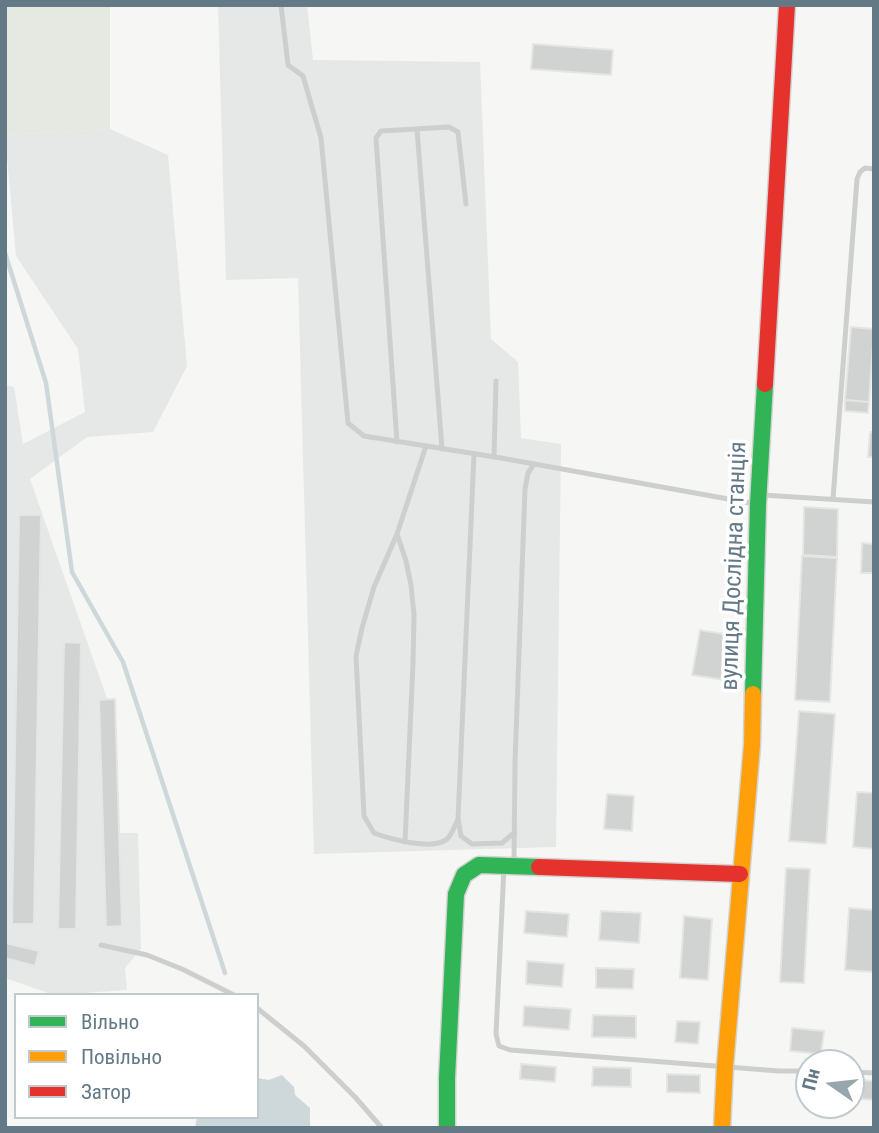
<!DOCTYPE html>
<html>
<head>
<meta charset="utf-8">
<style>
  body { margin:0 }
  #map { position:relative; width:879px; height:1133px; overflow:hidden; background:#f6f6f4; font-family:"Roboto Condensed",sans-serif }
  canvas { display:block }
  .frame { position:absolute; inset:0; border:7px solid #647986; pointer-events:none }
  .legend { position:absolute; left:14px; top:993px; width:245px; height:126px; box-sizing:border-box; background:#fff; border:2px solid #c1c9cf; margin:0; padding:9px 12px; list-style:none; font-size:21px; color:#647986 }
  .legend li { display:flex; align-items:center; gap:14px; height:35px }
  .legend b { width:35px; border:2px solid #c1c9cf }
  .north { position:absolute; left:795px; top:1049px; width:70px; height:70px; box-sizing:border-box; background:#fff; border:2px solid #c1c9cf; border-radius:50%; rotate:284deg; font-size:19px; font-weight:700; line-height:28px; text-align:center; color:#647986 }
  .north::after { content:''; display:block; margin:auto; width:24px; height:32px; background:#97a5ac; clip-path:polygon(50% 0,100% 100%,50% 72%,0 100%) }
</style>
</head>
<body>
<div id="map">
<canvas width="879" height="1133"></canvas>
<div class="frame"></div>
<ul class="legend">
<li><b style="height:9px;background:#30b455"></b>Вільно</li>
<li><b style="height:9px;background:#ff9f0a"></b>Повільно</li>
<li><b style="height:9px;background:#e5322d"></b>Затор</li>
</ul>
<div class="north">Пн</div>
</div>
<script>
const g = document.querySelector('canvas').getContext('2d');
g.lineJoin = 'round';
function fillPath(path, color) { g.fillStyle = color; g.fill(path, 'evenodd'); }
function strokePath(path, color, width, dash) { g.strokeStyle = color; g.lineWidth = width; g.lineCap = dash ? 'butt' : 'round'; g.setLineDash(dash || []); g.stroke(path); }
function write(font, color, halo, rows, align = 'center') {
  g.font = font + ' "Roboto Condensed",sans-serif'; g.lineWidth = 7; g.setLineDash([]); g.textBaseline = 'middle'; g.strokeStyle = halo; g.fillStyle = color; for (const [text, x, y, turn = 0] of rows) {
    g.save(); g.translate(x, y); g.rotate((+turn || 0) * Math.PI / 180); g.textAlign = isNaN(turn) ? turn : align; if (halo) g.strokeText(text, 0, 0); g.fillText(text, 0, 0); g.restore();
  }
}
fillPath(new Path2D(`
  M 218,5 L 307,5 L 313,60 L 480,62 L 491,339 L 518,362 L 521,438 L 561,444 L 556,847 L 314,854 L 298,278 L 226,280 Z
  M 110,129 L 168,155 L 187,366 L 153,432 L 87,437 L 30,479 L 110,707 L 116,833 L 138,833 L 141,949 L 125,968 L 127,990 L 54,995 L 5,978 L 5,385 L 14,387 L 23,444 L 85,412 L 78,349 L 16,256 L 5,135 Z`), '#e6e7e7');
fillPath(new Path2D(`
  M 5,5 L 110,5 L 110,129 L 5,135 Z`), '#e6e9e2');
fillPath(new Path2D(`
  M 282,1075 L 294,1087 L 295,1095 L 310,1108 L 310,1128 L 195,1128 L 197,1117 L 257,1117 L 257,1078 L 269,1080 Z`), '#ced7d9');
strokePath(new Path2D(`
  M 5,253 L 46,383 L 72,572 L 123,662 L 225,973`), '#ced7d9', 4.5);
const building = new Path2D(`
  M 533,44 L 613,50 L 611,75 L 531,69 Z
  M 851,327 L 874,329 L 869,402 L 845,400 Z
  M 845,400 L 869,402 L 868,413 L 845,411 Z
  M 870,432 L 874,432 L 874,457 L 868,457 Z
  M 804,507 L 838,509 L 837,557 L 803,555 Z
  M 19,515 L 41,515 L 34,924 L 12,924 Z
  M 862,543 L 874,544 L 874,573 L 861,573 Z
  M 802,556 L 837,558 L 830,702 L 795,700 Z
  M 700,630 L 730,635 L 724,680 L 692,675 Z
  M 64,642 L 81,643 L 76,929 L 58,929 Z
  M 115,699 L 122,926 L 106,927 L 99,700 Z
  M 799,711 L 835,714 L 826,844 L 789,841 Z
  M 857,792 L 874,793 L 874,849 L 853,847 Z
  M 607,794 L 634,796 L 632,831 L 604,829 Z
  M 786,868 L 810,869 L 804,983 L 780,982 Z
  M 849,908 L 874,910 L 874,972 L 845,970 Z
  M 526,911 L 569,914 L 567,937 L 524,933 Z
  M 601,911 L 641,913 L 639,943 L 599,940 Z
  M 684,916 L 712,919 L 708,980 L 680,978 Z
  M 5,943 L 39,951 L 35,966 L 5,958 Z
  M 527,961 L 564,964 L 562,987 L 526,984 Z
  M 596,968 L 634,969 L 633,989 L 596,988 Z
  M 524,1006 L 571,1009 L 569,1030 L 523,1026 Z
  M 593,1015 L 636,1016 L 636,1038 L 592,1037 Z
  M 677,1021 L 700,1022 L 698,1044 L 675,1042 Z
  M 792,1028 L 824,1031 L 821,1054 L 790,1051 Z
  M 521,1064 L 556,1067 L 555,1082 L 520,1079 Z
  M 593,1067 L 631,1068 L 631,1087 L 592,1086 Z
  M 667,1074 L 700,1075 L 700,1093 L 667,1092 Z
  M 863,1080 L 874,1081 L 874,1100 L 862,1099 Z`);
fillPath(building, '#d1d2d2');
strokePath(building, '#e5e5e4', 2);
const fast = new Path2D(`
  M 753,694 L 758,504 L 765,384
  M 447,1128 L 447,1078 L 456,894 L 464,875 L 479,865 L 539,867`);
const slow = new Path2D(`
  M 722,1128 L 725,1066 L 752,745 L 753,694`);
const jam = new Path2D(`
  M 765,384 L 787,5
  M 539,867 L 740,874`);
strokePath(fast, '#d2d4d4', 19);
strokePath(slow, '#d2d4d4', 19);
strokePath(jam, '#d2d4d4', 19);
strokePath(new Path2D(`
  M 281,5 L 288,65 L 303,76 L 321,138 L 348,423 L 364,436 L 501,458 L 756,504
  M 417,129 L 442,449
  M 397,442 L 376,138 L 381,131 L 449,127 L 458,132 L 466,204
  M 426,446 L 397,534 L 374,587 L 362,628 L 356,656 L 364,816 L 374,833 C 390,839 433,851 447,839 C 452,835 455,825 458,819
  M 474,454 L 458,819 L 461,836 L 472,844 L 502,843 L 515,832
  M 494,457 L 496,381
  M 762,495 L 874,502
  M 833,499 L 857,179 L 860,172 L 865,168 L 874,169
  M 397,534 L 406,561 L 411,585 L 414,615 L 413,663 L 405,842
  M 514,863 L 515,762 L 525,489 L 528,473 L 534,464
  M 504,867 L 496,1034 L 499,1046 L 510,1050 L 779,1071 L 809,1071
  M 101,945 L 147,955 L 182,969 L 234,995
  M 257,1008 L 304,1046 L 355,1097 L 382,1128
  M 851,1072 L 874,1073`), '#cdcfcf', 5);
strokePath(fast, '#30b455', 16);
strokePath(slow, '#ff9f0a', 16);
strokePath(jam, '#e5322d', 16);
write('24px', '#647986', '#fff', [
  ["вулиця Дослідна станція",735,566,-88]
]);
</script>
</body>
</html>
